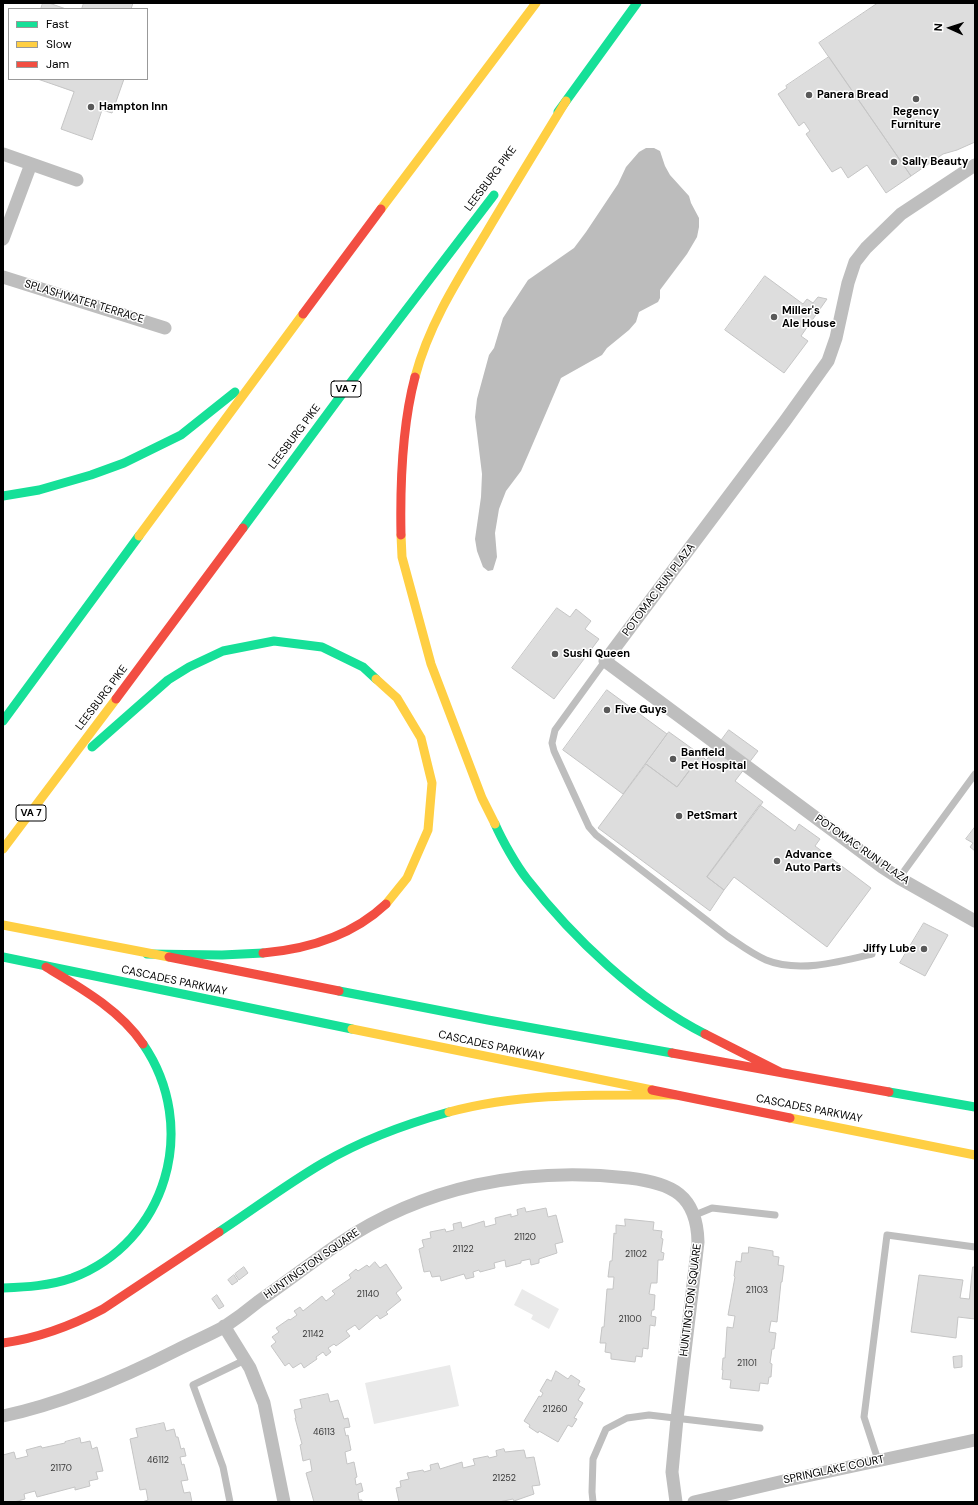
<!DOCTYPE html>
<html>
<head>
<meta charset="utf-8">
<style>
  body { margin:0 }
  #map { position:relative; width:978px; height:1505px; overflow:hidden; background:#fff; font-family:"DM Sans",sans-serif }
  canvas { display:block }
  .frame { position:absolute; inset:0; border:4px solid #000; pointer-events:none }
  .legend { position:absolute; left:8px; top:8px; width:140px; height:72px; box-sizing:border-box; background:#fff; border:1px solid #999; margin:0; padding:5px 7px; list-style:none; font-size:12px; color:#000 }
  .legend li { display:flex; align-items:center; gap:8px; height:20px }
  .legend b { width:20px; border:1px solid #999 }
  .north { position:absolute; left:930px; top:8px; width:40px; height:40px; -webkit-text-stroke:3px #fff; paint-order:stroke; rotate:273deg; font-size:11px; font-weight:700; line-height:16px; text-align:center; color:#000 }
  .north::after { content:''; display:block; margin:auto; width:14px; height:18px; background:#000; clip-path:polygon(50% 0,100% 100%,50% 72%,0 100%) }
</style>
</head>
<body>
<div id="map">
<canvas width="978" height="1505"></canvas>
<div class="frame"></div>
<ul class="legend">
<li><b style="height:5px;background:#16e098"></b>Fast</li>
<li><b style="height:5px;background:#ffcf43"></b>Slow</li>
<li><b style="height:5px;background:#f24e42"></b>Jam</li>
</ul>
<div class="north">N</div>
</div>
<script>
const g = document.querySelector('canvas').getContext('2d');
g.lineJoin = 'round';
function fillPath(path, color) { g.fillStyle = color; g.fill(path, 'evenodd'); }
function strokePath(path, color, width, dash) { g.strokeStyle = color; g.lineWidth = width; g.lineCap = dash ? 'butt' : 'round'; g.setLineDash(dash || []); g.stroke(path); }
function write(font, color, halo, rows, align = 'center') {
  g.font = font + ' "DM Sans",sans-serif'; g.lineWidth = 3; g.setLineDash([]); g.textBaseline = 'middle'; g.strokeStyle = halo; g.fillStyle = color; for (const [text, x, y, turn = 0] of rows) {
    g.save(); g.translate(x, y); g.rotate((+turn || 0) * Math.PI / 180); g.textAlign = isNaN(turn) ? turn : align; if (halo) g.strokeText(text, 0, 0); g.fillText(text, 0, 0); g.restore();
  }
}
fillPath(new Path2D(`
  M 522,1289 L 559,1309 L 549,1329 L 531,1319 L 533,1315 L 514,1305 Z
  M 450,1365 L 459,1406 L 374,1424 L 365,1383 Z`), '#eaeaea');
fillPath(new Path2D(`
  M 646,148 L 654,148 L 660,151 L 665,166 L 670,175 L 689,196 L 691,203 L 699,218 L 699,227 L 697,237 L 687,254 L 660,290 L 660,298 L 658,302 L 639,312 L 636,322 L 629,330 L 607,348 L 602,355 L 561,378 L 528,455 L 521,471 L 506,491 L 499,509 L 495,533 L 497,557 L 493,570 L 488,571 L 483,567 L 477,551 L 475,539 L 481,497 L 482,474 L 475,417 L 477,399 L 489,355 L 494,348 L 503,318 L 528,280 L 574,248 L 586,232 L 618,184 L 626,167 L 639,152 Z`), '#bcbcbc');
const building = new Path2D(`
  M 43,3 L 49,3 L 66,9 L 41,9 Z
  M 84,3 L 133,3 L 131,9 L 82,9 Z
  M 878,3 L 975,3 L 975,142 L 957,150 L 943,154 L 911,176 L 819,43 Z
  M 829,57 L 911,176 L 886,193 L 867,165 L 848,178 L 841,167 L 832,172 L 806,134 L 810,131 L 804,122 L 799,126 L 778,94 L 787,88 L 786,86 Z
  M 38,79 L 124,79 L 112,113 L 102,110 L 92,140 L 61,129 L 74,92 Z
  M 765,276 L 803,304 L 807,299 L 813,303 L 818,297 L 827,299 L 801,336 L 808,341 L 784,373 L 725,330 Z
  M 557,608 L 570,617 L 576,609 L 591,621 L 585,629 L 599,639 L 554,699 L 512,668 Z
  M 607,690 L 667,734 L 623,794 L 563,750 Z
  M 729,730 L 758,751 L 735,781 L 763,802 L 707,877 L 724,890 L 710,911 L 598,828 L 646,764 L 677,787 L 701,755 L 706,760 Z
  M 669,732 L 701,755 L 677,787 L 646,764 Z
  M 760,805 L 795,831 L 799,824 L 820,839 L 815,846 L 871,888 L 827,947 L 734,877 L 724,890 L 707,877 Z
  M 975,827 L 975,851 L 970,847 L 973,843 L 966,839 Z
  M 924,923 L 948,935 L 925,976 L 900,963 Z
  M 525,1208 L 526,1212 L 546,1208 L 548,1217 L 556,1215 L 563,1242 L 555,1244 L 557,1253 L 539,1259 L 539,1263 L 531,1265 L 530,1259 L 521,1261 L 521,1263 L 506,1267 L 505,1260 L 494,1263 L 495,1268 L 480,1272 L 479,1270 L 473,1272 L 474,1277 L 466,1279 L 464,1274 L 441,1281 L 440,1276 L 432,1277 L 430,1271 L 424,1272 L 419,1249 L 424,1247 L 422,1240 L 431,1238 L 430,1232 L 445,1229 L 446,1232 L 454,1230 L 453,1224 L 461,1222 L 462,1228 L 484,1221 L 485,1227 L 496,1224 L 495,1218 L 511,1214 L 511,1217 L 518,1215 L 517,1210 Z
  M 625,1219 L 654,1222 L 653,1230 L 662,1231 L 661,1238 L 663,1239 L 661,1252 L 664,1253 L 663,1260 L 658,1260 L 657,1283 L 651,1283 L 649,1294 L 655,1295 L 654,1310 L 652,1310 L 651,1316 L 656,1317 L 655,1326 L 650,1325 L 648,1349 L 643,1348 L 642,1357 L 636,1356 L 635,1362 L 611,1359 L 611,1353 L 605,1352 L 606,1343 L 600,1343 L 602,1327 L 604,1327 L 607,1289 L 613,1289 L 614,1277 L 608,1277 L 610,1261 L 612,1261 L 614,1233 L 616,1234 L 616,1225 L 625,1226 Z
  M 749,1247 L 773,1251 L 773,1256 L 779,1257 L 778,1265 L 784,1266 L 782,1282 L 781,1282 L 777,1322 L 771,1321 L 769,1332 L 776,1333 L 774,1349 L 772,1349 L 770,1363 L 772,1364 L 771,1377 L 769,1377 L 768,1384 L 760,1383 L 759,1391 L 730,1388 L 731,1380 L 722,1379 L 723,1370 L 722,1370 L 723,1358 L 725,1358 L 727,1327 L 733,1328 L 735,1316 L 728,1315 L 735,1277 L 734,1276 L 736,1261 L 741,1262 L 742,1253 L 748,1253 Z
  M 375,1262 L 380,1268 L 386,1264 L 402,1288 L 396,1293 L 401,1300 L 386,1312 L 388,1314 L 380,1319 L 377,1315 L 359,1330 L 355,1325 L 346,1331 L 350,1336 L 336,1346 L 334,1344 L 328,1348 L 331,1352 L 326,1356 L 323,1352 L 316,1357 L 317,1359 L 304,1368 L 301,1363 L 293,1368 L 289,1363 L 285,1366 L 271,1346 L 276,1342 L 272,1337 L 279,1332 L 276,1328 L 289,1319 L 290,1320 L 297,1315 L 294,1311 L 300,1307 L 303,1311 L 322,1296 L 326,1301 L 335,1294 L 332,1291 L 351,1278 L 349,1275 L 356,1269 L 358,1271 L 367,1265 L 369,1267 Z
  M 244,1267 L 248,1273 L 239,1280 L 235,1274 Z
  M 973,1267 L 975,1267 L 975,1319 L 958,1317 L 956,1338 L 911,1332 L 919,1275 L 963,1280 L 960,1298 L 969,1299 Z
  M 234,1275 L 238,1281 L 232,1285 L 228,1280 Z
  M 217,1295 L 224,1306 L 219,1309 L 212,1299 Z
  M 962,1356 L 962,1367 L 954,1368 L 953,1357 Z
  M 556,1371 L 568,1379 L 571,1375 L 580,1381 L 578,1385 L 585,1389 L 578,1400 L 583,1403 L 574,1418 L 577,1419 L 572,1427 L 568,1425 L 558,1442 L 539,1431 L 538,1433 L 529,1427 L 530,1425 L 524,1421 L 539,1396 L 541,1397 L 543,1393 L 540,1391 L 547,1379 L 551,1381 Z
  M 328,1394 L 330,1402 L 338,1400 L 344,1419 L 348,1418 L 350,1427 L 344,1428 L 346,1436 L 348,1435 L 351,1450 L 345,1452 L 347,1464 L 354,1462 L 357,1477 L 355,1478 L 356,1485 L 361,1483 L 363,1491 L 358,1493 L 359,1500 L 362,1500 L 362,1502 L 314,1502 L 306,1473 L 312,1471 L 310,1459 L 303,1461 L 300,1445 L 302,1444 L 295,1418 L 296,1418 L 294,1410 L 302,1408 L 300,1400 Z
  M 164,1423 L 166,1431 L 174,1429 L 176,1437 L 178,1437 L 181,1449 L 184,1448 L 186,1456 L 180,1457 L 182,1465 L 184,1464 L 188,1480 L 181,1481 L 184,1493 L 190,1492 L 192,1502 L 142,1502 L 148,1500 L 146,1489 L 140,1490 L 130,1439 L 138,1437 L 136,1429 Z
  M 80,1438 L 81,1443 L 90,1441 L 92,1449 L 97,1447 L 103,1471 L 96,1472 L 98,1479 L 89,1481 L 90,1486 L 75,1490 L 75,1487 L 37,1497 L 35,1491 L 24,1494 L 25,1499 L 14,1502 L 3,1502 L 3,1455 L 14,1452 L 16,1459 L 28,1456 L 26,1450 L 41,1446 L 42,1448 L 65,1443 L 65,1442 Z
  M 504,1449 L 505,1452 L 524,1450 L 526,1458 L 534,1457 L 540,1485 L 532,1486 L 534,1494 L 514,1501 L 513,1499 L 499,1502 L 399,1502 L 396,1488 L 401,1487 L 400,1481 L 409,1479 L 407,1473 L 423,1470 L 424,1472 L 431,1470 L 430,1465 L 438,1463 L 440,1469 L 462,1462 L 463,1468 L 475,1465 L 473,1459 L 488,1456 L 489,1458 L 497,1456 L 496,1451 Z`);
fillPath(building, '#ddd');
strokePath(building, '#c5c5c5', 1);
strokePath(new Path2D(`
  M 605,661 L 555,730 L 552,743 L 554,751 L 589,827 L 596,835 L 727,936 C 739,944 752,954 766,960 C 798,973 839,962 872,954
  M 899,878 L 975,774
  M 695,1215 L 712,1208 L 775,1215
  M 878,1460 L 864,1417 L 887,1235 L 975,1247
  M 230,1502 L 223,1467 L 193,1385 L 245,1360
  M 593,1502 L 592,1492 L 593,1459 L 606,1429 L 627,1418 L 649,1415 L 760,1428`), '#bebebe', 7);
strokePath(new Path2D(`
  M 3,154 L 77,180
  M 975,165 L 901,214 L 866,248 L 855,262 L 848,283 L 836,338 L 828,361 L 785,421 L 605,661 L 882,867 L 899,878 L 975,921
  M 3,239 L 31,164
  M 3,277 L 165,328
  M 224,1326 L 250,1368 L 264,1403 L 284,1502
  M 3,1416 C 64,1403 122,1378 177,1350 C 193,1342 209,1335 224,1327 C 236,1319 248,1310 259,1301 C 285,1283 311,1263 337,1245 C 423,1186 526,1166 629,1178 C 672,1183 697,1195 698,1242 L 677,1419 L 672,1472 L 676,1502
  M 694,1502 L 788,1480 L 975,1440`), '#bebebe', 13);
strokePath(new Path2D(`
  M 558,112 L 637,3
  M 3,496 L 39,490 L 91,475 L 124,463 L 181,435 L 235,392
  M 243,528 L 348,386 L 494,195
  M 3,721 L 139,536
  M 92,747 L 168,680 L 189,667 L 223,651 L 274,641 L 322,647 L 363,667 L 376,679
  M 495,824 C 502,840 516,865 527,879 C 573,938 638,1000 705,1034
  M 147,954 L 222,955 L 263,953
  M 3,957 L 352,1029
  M 339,991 L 488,1020 L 672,1053
  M 889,1092 L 975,1107
  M 219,1232 C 254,1209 287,1184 323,1163 C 362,1140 406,1124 449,1112
  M 3,1288 C 26,1287 49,1286 72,1278 C 167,1242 200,1127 143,1044`), '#16e098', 9);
strokePath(new Path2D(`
  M 381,209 L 536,3
  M 415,377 C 429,324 458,279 486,233 C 512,189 539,145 566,101
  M 401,535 L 402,557 L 431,664 L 482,798 L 495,824
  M 139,536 L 303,314
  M 376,679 L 397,698 L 421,738 L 432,783 L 428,830 L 407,878 L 386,904
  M 3,849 L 116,699
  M 3,925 L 169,957
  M 352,1029 L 652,1090
  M 449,1112 C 523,1092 599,1095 675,1095
  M 790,1118 L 975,1155`), '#ffcf43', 9);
strokePath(new Path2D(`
  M 303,314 L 381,209
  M 401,535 C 400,484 402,426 415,377
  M 116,699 L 243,528
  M 263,953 C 309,949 352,936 386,904
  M 169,957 L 339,991
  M 46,967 C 81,988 120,1010 143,1044
  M 705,1034 L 780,1072
  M 672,1053 L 889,1092
  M 652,1090 L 790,1118
  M 3,1343 C 39,1338 71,1326 103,1309 L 219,1232`), '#f24e42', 9);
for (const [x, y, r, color] of [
  [809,95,4,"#595959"],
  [916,99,4,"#595959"],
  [91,107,4,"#595959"],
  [894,162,4,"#595959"],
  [774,317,4,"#595959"],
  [555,654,4,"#595959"],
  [607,710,4,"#595959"],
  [673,759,4,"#595959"],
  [679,816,4,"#595959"],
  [777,861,4,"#595959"],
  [924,949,4,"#595959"]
]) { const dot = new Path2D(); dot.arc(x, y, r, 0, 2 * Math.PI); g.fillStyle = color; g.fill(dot); strokePath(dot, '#fff', 1.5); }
write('9px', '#373737', null, [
  ["21120",525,1238],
  ["21122",463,1250],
  ["21102",636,1255],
  ["21103",757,1291],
  ["21140",368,1295],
  ["21100",630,1320],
  ["21142",313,1335],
  ["21101",747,1364],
  ["21260",555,1410],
  ["46113",324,1433],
  ["46112",158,1461],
  ["21170",61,1469],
  ["21252",504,1479]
]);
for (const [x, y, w] of [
  [346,389,30],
  [31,813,30]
]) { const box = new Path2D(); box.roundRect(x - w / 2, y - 8, w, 16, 3); g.fillStyle = '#fff'; g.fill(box); strokePath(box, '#000', 1); }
write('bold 10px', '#000', null, [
  ["VA 7",346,389],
  ["VA 7",31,813]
]);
write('bold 11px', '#000', '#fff', [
  ["Panera Bread",817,95],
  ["Hampton Inn",99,107],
  ["Regency",916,112,"center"],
  ["Furniture",916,125,"center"],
  ["Sally Beauty",902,162],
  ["Miller's",782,311],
  ["Ale House",782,324],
  ["Sushi Queen",563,654],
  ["Five Guys",615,710],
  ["Banfield",681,753],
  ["Pet Hospital",681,766],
  ["PetSmart",687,816],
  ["Advance",785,855],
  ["Auto Parts",785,868],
  ["Jiffy Lube",916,949,"right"]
], 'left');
write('11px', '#000', '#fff', [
  ["LEESBURG PIKE",491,179,-53],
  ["SPLASHWATER TERRACE",84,302,17],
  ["LEESBURG PIKE",295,437,-53],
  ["POTOMAC RUN PLAZA",659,590,-53],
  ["LEESBURG PIKE",102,698,-53],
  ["POTOMAC RUN PLAZA",862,850,35],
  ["CASCADES PARKWAY",174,981,12],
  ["CASCADES PARKWAY",491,1046,12],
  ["CASCADES PARKWAY",809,1109,11],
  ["HUNTINGTON SQUARE",312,1264,-35],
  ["HUNTINGTON SQUARE",691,1300,-83],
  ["SPRINGLAKE COURT",834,1470,-12]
]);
</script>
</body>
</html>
